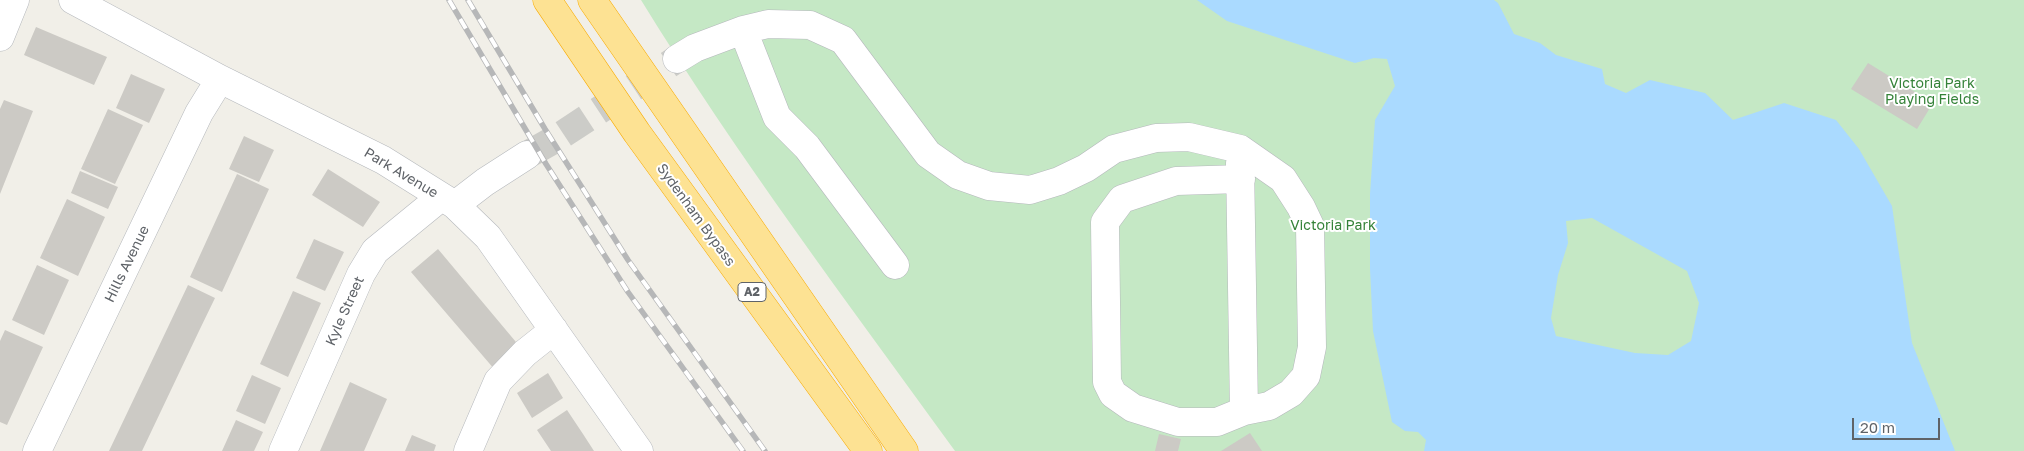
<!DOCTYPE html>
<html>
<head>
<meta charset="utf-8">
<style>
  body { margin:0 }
  #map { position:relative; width:2024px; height:451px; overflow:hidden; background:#f1efe8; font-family:"Golos Text",sans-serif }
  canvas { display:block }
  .scale { position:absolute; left:1852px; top:418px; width:88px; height:22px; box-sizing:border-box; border:2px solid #5f6368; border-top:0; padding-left:6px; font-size:15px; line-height:18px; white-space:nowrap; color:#5f6368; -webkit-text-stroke:4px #fff; paint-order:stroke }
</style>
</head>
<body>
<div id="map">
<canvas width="2024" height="451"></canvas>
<div class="scale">20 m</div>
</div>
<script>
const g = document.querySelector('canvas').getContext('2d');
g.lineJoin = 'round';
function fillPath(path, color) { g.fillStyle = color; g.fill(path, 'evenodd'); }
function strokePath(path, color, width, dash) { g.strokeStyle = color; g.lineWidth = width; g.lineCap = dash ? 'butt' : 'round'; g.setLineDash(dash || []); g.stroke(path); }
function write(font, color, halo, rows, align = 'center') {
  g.font = font + ' "Golos Text",sans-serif'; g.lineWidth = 4; g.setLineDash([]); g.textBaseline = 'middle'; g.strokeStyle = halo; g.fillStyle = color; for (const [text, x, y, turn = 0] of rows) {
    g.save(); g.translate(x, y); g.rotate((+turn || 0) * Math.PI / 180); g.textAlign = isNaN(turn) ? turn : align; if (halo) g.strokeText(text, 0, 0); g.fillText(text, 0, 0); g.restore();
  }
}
fillPath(new Path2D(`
  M 641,0 L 2024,0 L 2024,451 L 955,451 C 848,303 737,156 641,0 Z`), '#c5e8c5');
fillPath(new Path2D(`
  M 1197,0 L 1494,0 L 1498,3 L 1514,34 L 1540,43 L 1556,55 L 1602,69 L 1605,84 L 1626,93 L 1650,80 L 1705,93 L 1733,120 L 1784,103 L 1836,120 L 1859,149 L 1892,206 L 1912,343 L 1955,451 L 1424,451 L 1426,440 L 1418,432 L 1405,431 L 1392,422 L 1373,331 L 1370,269 L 1370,194 L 1375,120 L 1395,86 L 1387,59 L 1374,58 L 1355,63 L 1227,21 ZM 1592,218 L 1687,271 L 1699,303 L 1691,341 L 1668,355 L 1635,353 L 1556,336 L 1551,318 L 1558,275 L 1568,243 L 1566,221 Z`), '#aadaff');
fillPath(new Path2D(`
  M 36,27 L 107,57 L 94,85 L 24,55 Z
  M 1868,63 L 1933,103 L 1917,129 L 1851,89 Z
  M 131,74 L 165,89 L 149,123 L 116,108 Z
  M 4,100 L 33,111 L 0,194 L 0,109 Z
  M 108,109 L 143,125 L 115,184 L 81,169 Z
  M 244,136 L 274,150 L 259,182 L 229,169 Z
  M 328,169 L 380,202 L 363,227 L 312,195 Z
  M 80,171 L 118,187 L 108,209 L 71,193 Z
  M 237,174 L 269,189 L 222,292 L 190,277 Z
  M 67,199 L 105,217 L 78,276 L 40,258 Z
  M 314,239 L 344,252 L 325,291 L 296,278 Z
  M 438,249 L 521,348 L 495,370 L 411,272 Z
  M 37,265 L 69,280 L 44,335 L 12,320 Z
  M 188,285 L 215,298 L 199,331 L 142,451 L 109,451 Z
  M 293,291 L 321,303 L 288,377 L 260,364 Z
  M 5,330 L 43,347 L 7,425 L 0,422 L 0,341 Z
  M 548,373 L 563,398 L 532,418 L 517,393 Z
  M 252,375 L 281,388 L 265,424 L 236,411 Z
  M 350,382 L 387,399 L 364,451 L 320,451 Z
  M 567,410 L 583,434 L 594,451 L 551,451 L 537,430 Z
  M 236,420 L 263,432 L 254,451 L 222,451 Z
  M 1250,433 L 1262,451 L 1221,451 Z
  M 1159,434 L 1181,439 L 1178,451 L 1155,451 Z
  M 412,435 L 436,445 L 434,451 L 405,451 Z`), '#cccac5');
strokePath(new Path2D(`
  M 527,155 L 557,138 L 677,59`), '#ccccc8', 28, [28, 14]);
const minor = new Path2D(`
  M 73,0 L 220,79 L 383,160 L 455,205 L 488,237 L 639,451
  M 743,30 L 777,117 L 807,147 L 895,265
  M 0,37 L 15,0
  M 677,59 L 695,48 L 743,30 L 768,24 L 810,25 L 843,40 L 928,154 L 958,175 L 989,186 L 1030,190 L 1059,181 L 1086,168 L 1114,149 L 1156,138 L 1189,137 L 1240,149 L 1283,179 L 1301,207 L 1310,226 L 1312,347 L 1306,376 L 1291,393 L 1269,406 L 1244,411 L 1217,422 L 1178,422 L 1133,408 L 1113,394 L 1107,382 L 1105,222 L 1122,199 L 1176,181 L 1241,179
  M 1240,163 L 1244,411
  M 455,205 L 485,182 L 527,155
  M 37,451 L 199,113 L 220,79
  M 283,451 L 361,274 L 375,251 L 441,197
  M 468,451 L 498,381 L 525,353 L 554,330`);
const highway = new Path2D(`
  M 547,0 L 637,133 L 868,451
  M 592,0 L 904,451`);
strokePath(minor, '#b5b8bc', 29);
strokePath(highway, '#f9ab00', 29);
strokePath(minor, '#fff', 28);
strokePath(highway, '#fde293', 28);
const rail = new Path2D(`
  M 449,0 L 546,164 L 628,292 L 743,451
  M 468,0 L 545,129 L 628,260 L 765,451`);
strokePath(rail, '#b6b7b8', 5.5);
strokePath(rail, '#fff', 4, [11]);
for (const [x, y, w] of [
  [752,292,28]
]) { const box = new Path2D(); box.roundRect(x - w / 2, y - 9.5, w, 19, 4); g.fillStyle = '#fff'; g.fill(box); strokePath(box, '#5f6368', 1); }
write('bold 12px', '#5f6368', null, [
  ["A2",752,292]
]);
write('14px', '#348238', '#fff', [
  ["Victoria Park",1932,84],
  ["Playing Fields",1932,100],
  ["Victoria Park",1333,226]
]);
write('14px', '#5f6368', '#fff', [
  ["Park Avenue",401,173,31],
  ["Sydenham Bypass",696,215,54],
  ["Hills Avenue",127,264,-64],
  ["Kyle Street",345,311,-66]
]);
</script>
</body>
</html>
